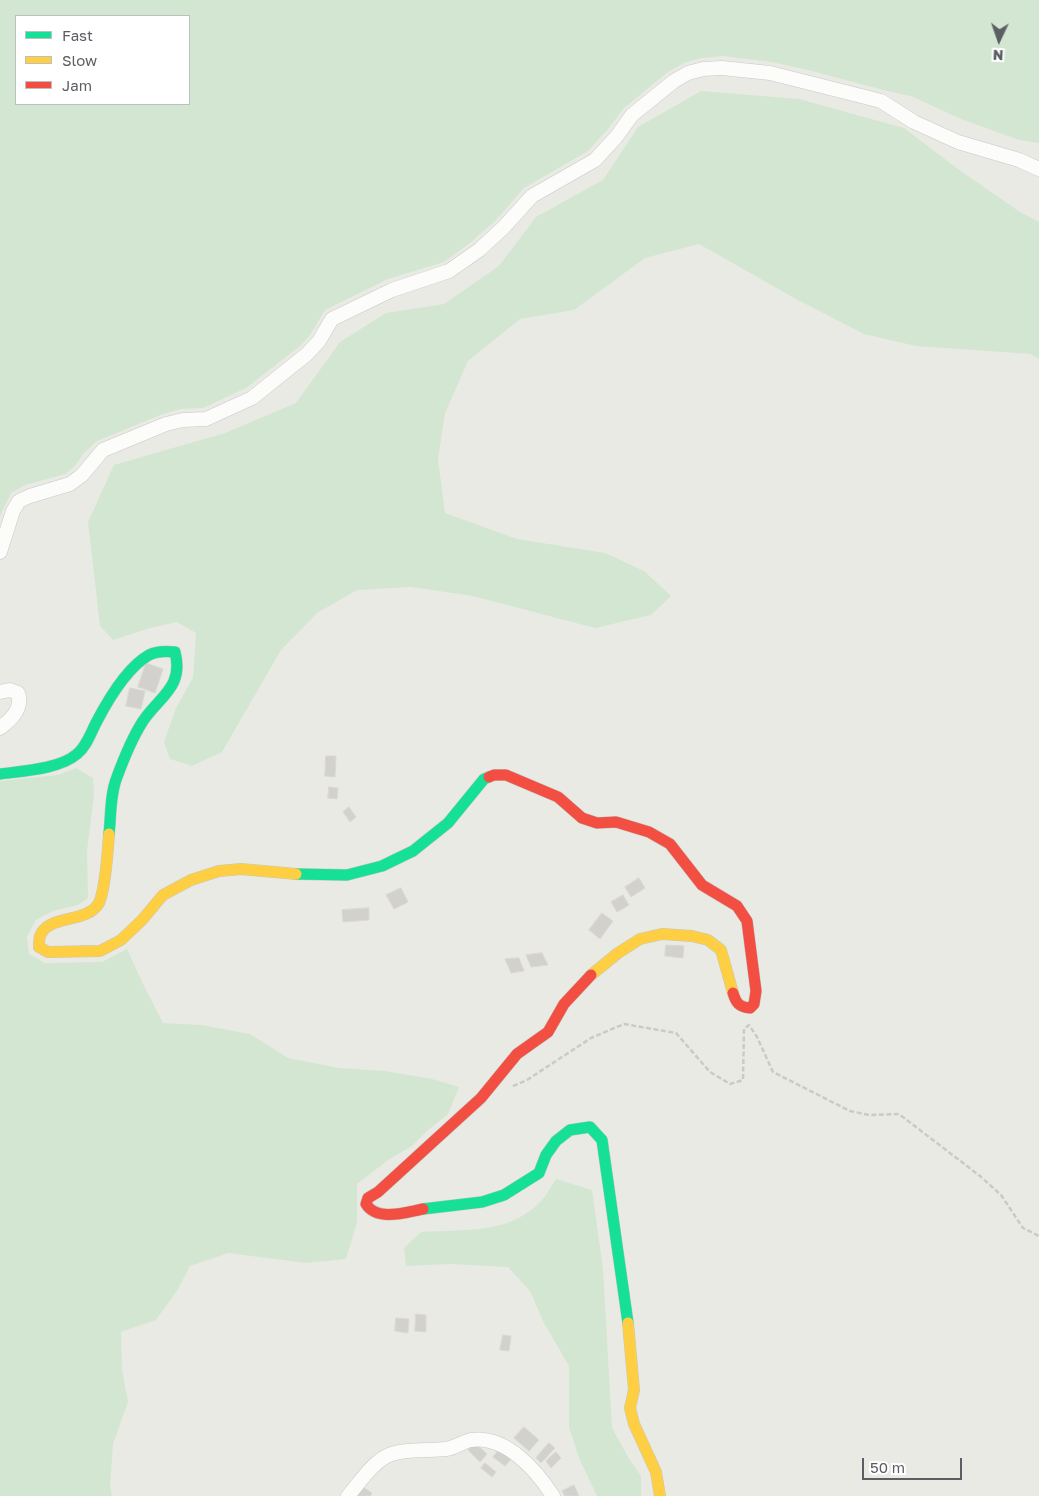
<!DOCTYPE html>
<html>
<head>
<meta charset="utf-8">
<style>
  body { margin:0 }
  #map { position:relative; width:1039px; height:1496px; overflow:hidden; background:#eaeae5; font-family:"Golos Text",sans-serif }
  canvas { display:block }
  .legend { position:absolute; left:15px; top:15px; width:175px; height:90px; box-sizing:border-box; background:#fff; border:1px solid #bdbfc0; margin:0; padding:6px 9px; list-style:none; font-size:15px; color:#5b5e62 }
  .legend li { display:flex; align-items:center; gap:10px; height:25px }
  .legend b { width:25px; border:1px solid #bdbfc0 }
  .north { position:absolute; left:974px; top:15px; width:50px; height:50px; -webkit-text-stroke:4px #fff; paint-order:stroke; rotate:183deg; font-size:14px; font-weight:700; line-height:20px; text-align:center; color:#5b5e62 }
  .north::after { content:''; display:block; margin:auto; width:18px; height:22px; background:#5b5e62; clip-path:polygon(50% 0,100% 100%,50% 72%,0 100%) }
  .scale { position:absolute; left:862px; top:1458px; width:100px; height:22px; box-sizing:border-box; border:2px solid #5b5e62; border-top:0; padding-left:6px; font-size:15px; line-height:18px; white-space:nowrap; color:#5b5e62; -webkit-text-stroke:4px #fff; paint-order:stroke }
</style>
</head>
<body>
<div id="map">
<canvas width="1039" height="1496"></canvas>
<ul class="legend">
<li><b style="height:6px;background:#16e098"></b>Fast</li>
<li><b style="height:6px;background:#ffcf43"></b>Slow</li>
<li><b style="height:6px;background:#f24e42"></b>Jam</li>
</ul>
<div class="north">N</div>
<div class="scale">50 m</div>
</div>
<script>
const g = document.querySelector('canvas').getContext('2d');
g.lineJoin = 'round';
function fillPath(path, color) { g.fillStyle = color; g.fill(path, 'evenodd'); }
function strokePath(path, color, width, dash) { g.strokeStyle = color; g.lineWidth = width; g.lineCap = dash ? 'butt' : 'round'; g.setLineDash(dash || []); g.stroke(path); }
fillPath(new Path2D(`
  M 0,0 L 1039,0 L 1039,143 L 1019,140 L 961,119 L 911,96 L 883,90 L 812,71 L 772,62 L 723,56 L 701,58 L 684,63 L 668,72 L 624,108 L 608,129 L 588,151 L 524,188 L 496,220 L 471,242 L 444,262 L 388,279 L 325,310 L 310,335 L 300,346 L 246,388 L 203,408 L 181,409 L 163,414 L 97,441 L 84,453 L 74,467 L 65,474 L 25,485 L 11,493 L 0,516 ZM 16,16 L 189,16 L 189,104 L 16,104 Z
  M 701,91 L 799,99 L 904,128 L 958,169 L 1020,212 L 1039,222 L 1039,359 L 1031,354 L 916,346 L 864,334 L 796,299 L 699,244 L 645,258 L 574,310 L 520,319 L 468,361 L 445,413 L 438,459 L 445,513 L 517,539 L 605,553 L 644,571 L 671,596 L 651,615 L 595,628 L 473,596 L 411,587 L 357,590 L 317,613 L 281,650 L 222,752 L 192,766 L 170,759 L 164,742 L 176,708 L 193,678 L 196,633 L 177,622 L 150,628 L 113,640 L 100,626 L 88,522 L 114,465 L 225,433 L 296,403 L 340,342 L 386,313 L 444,304 L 499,266 L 536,217 L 603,180 L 638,127 Z
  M 76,768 L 93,778 L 94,795 L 87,851 L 88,898 L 78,905 L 53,911 L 36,920 L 27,937 L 29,954 L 45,963 L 102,962 L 127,949 L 143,984 L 163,1023 L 201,1025 L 250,1034 L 288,1058 L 339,1068 L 385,1071 L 432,1079 L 459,1087 L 448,1114 L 428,1130 L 412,1146 L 388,1160 L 357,1184 L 357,1222 L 346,1259 L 306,1263 L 228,1253 L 190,1266 L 178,1289 L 156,1320 L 121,1332 L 122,1370 L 128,1402 L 113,1444 L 110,1486 L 112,1496 L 0,1496 L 0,781 L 58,775 Z
  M 556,1179 L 592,1190 L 603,1269 L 612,1428 L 628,1457 L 641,1476 L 641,1496 L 597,1496 L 579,1458 L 569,1427 L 569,1366 L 544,1323 L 530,1291 L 508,1267 L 449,1264 L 406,1266 L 404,1248 L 421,1232 C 464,1229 509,1235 541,1201 C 547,1195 551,1186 556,1179 Z`), '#d2e6d1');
const building = new Path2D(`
  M 146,663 L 163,669 L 155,693 L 138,687 Z
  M 130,688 L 145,691 L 141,709 L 126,706 Z
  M 326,756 L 336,756 L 335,777 L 325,776 Z
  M 329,787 L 338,788 L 337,799 L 328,798 Z
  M 349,807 L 356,817 L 350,822 L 343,812 Z
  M 639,878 L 645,888 L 631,897 L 625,887 Z
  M 401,888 L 408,902 L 394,909 L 386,895 Z
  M 623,895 L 629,905 L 617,912 L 611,902 Z
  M 369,908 L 369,920 L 343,922 L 342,910 Z
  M 602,913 L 613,921 L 600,939 L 589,930 Z
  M 666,945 L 684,946 L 683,958 L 665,956 Z
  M 542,953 L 548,965 L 531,967 L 526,955 Z
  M 519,958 L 524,971 L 511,973 L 505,959 Z
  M 416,1314 L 426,1315 L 426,1332 L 415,1331 Z
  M 396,1318 L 409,1319 L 408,1333 L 395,1331 Z
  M 503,1335 L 511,1336 L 509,1351 L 500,1350 Z
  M 524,1427 L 539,1440 L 529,1451 L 514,1438 Z
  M 475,1443 L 487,1454 L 480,1462 L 468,1450 Z
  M 549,1443 L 555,1448 L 541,1463 L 536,1458 Z
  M 500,1448 L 512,1458 L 505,1466 L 493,1457 Z
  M 556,1452 L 561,1458 L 551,1468 L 546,1461 Z
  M 485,1463 L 496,1472 L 492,1477 L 481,1468 Z
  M 574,1485 L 579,1496 L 565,1496 L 562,1491 Z
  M 363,1487 L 372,1493 L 370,1496 L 356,1496 Z`);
fillPath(building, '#d2d1ce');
strokePath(building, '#dad8d4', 1);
const street = new Path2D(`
  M 0,552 L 13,511 L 19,501 L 30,496 L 70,484 L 82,475 L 103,450 L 166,424 L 183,420 L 206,419 L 252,398 L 307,354 L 319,341 L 332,319 L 392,290 L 449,271 L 479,250 L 504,227 L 532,196 L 595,160 L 617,136 L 632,115 L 674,81 L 688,73 L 703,69 L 722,68 L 770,73 L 881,101 L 914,122 L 958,142 L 1019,160 L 1039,169
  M 0,692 L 10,690 L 18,693 C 23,708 12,719 0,728
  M 348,1496 C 359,1483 370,1466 385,1457 C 400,1448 429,1451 446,1449 C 455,1448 462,1442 471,1440 C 506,1435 536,1470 553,1496`);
const fast = new Path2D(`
  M 0,774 C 22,771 60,769 77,754 C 87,746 91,732 97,721 C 108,700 128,667 149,655 C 157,651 166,651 175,652 C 184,687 160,696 143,721 C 132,738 124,758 117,777 C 110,794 111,816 109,834
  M 296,874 L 347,875 L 382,866 L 413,851 L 448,823 L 484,779 L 489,777
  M 423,1209 L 482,1202 L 504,1195 L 539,1173 L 546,1155 L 556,1141 L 570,1130 L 590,1127 L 602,1140 L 628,1323`);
const slow = new Path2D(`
  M 109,834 C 108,849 105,890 99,903 C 87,924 48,914 40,936 C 39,939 39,944 39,947 L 48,952 L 100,951 L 121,940 L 142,920 L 163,895 L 191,880 L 219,871 L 241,869 L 296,874
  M 591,975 L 618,953 L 640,939 L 662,934 L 692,936 L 708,940 L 721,950 L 733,993
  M 628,1323 L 634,1390 L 630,1408 L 634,1424 L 656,1472 L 660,1496`);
const jam = new Path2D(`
  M 489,777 L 494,775 L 506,775 L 558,797 L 582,818 L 597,823 L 616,822 L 649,832 L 670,844 L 702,885 L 737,906 L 747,921 L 756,991 L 754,1004 L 750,1008 C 739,1007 736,1003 733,993
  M 423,1209 C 406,1212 377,1222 366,1204 L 368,1198 L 378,1192 L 481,1098 L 517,1054 L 548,1032 L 564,1004 L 591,975`);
strokePath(street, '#c7c7c7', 15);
strokePath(fast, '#c6c7c5', 12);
strokePath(slow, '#c6c7c5', 12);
strokePath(jam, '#c6c7c5', 12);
strokePath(new Path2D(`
  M 513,1086 L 527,1080 L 591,1038 L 624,1024 L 676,1033 L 710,1072 L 730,1084 L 743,1080 L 744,1029 L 749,1025 L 757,1037 L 773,1072 L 850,1111 L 869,1115 L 899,1114 L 980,1176 L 1001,1195 L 1023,1228 L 1039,1236`), '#c7cbc9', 2.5, [5, 2.5]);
strokePath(street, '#fcfcfb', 14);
strokePath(fast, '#16e098', 11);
strokePath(slow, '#ffcf43', 11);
strokePath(jam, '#f24e42', 11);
</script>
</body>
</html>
